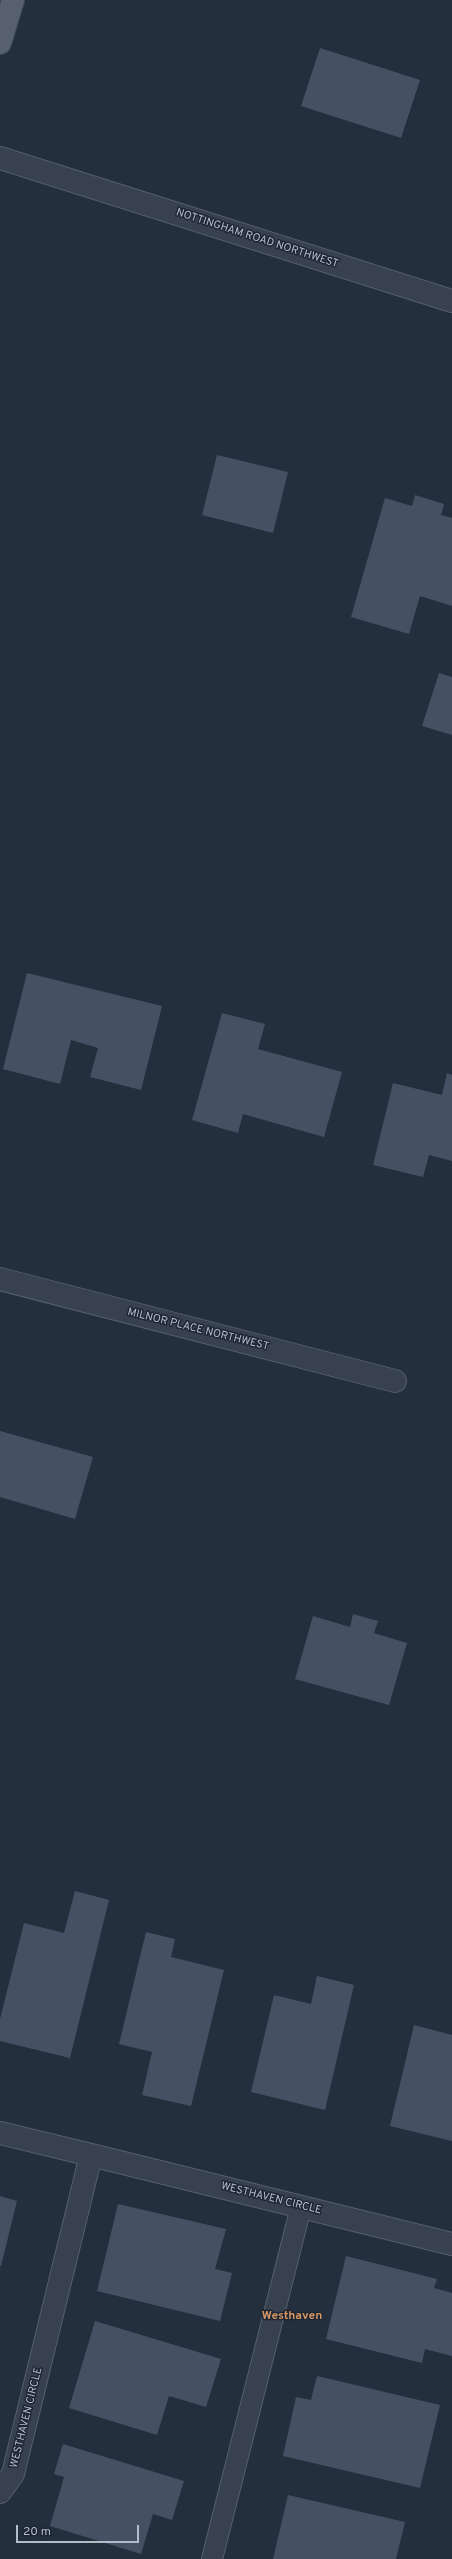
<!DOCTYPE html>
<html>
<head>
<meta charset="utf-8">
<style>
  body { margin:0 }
  #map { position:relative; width:452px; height:2559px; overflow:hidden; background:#242f3e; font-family:Overpass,sans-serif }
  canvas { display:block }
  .scale { position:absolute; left:16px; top:2525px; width:123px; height:18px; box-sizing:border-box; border:2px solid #b4bcc9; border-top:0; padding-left:5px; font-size:12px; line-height:14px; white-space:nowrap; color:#b4bcc9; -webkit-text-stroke:3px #1d2633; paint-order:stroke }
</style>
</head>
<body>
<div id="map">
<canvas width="452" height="2559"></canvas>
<div class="scale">20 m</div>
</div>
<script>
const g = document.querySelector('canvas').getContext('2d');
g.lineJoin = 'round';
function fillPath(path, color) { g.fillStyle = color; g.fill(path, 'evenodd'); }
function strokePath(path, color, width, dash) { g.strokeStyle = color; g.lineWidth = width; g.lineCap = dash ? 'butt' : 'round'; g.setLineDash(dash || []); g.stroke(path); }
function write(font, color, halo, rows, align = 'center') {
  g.font = font + ' Overpass,sans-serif'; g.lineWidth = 3; g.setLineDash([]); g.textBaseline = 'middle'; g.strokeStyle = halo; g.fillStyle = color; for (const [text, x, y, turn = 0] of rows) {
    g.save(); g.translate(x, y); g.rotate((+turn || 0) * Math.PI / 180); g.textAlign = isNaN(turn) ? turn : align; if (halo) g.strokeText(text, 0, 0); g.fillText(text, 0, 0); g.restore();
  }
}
fillPath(new Path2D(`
  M 320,48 L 420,80 L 401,138 L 301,106 Z
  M 217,455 L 288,472 L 273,533 L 202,515 Z
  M 415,495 L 444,504 L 441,515 L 452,518 L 452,606 L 420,596 L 409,634 L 351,617 L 385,498 L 412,506 Z
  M 439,673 L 452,677 L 452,735 L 422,726 Z
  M 27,973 L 162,1006 L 141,1090 L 90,1077 L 98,1048 L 71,1040 L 60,1084 L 3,1069 Z
  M 222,1013 L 265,1024 L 258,1049 L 342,1072 L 324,1137 L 243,1114 L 238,1133 L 192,1120 Z
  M 447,1073 L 452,1075 L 452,1161 L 429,1155 L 423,1177 L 373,1165 L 393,1083 L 442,1095 Z
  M 0,1431 L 93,1457 L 75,1519 L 0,1497 Z
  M 353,1614 L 378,1621 L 374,1633 L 407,1643 L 389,1705 L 295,1679 L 313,1616 L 350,1627 Z
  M 75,1891 L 109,1900 L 70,2058 L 0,2041 L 0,2019 L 24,1923 L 64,1933 Z
  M 146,1932 L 175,1939 L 171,1957 L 224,1970 L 191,2106 L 142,2095 L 152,2052 L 119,2044 Z
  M 317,1976 L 354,1985 L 325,2110 L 251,2092 L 274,1995 L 311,2004 Z
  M 414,2025 L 452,2035 L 452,2141 L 390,2126 Z
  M 0,2196 L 17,2201 L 1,2266 L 0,2266 Z
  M 118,2204 L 226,2229 L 215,2269 L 232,2273 L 220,2321 L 97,2291 Z
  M 346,2256 L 437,2279 L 434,2288 L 452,2293 L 452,2356 L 425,2349 L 422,2363 L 326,2339 Z
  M 95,2321 L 221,2359 L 206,2407 L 169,2396 L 157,2435 L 69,2408 Z
  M 317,2376 L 440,2405 L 420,2488 L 283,2456 L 296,2397 L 311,2400 Z
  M 63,2444 L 184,2481 L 172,2520 L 153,2514 L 141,2554 L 50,2526 L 64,2477 L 54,2474 Z
  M 288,2495 L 405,2522 L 396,2559 L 273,2559 Z`), '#455162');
const service = new Path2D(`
  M 212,2559 L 301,2207`);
const minor = new Path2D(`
  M 0,158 L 452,301
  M 0,1279 L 395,1381
  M 0,2133 L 91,2155 L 13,2474 L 0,2492
  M 91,2155 L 452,2244`);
const primary = new Path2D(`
  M 0,43 L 13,0`);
strokePath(service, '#565f6c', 22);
strokePath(minor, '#565f6c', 24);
strokePath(primary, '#414a57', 24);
strokePath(service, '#38414e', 20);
strokePath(minor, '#38414e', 22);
strokePath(primary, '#56606e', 22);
write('11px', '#b4bcc9', '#1d2633', [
  ["NOTTINGHAM ROAD NORTHWEST",257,239,18],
  ["MILNOR PLACE NORTHWEST",198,1330,14],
  ["WESTHAVEN CIRCLE",271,2199,14],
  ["WESTHAVEN CIRCLE",27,2418,-76]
]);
write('bold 12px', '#d59563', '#1d2633', [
  ["Westhaven",292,2317]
]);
</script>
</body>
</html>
